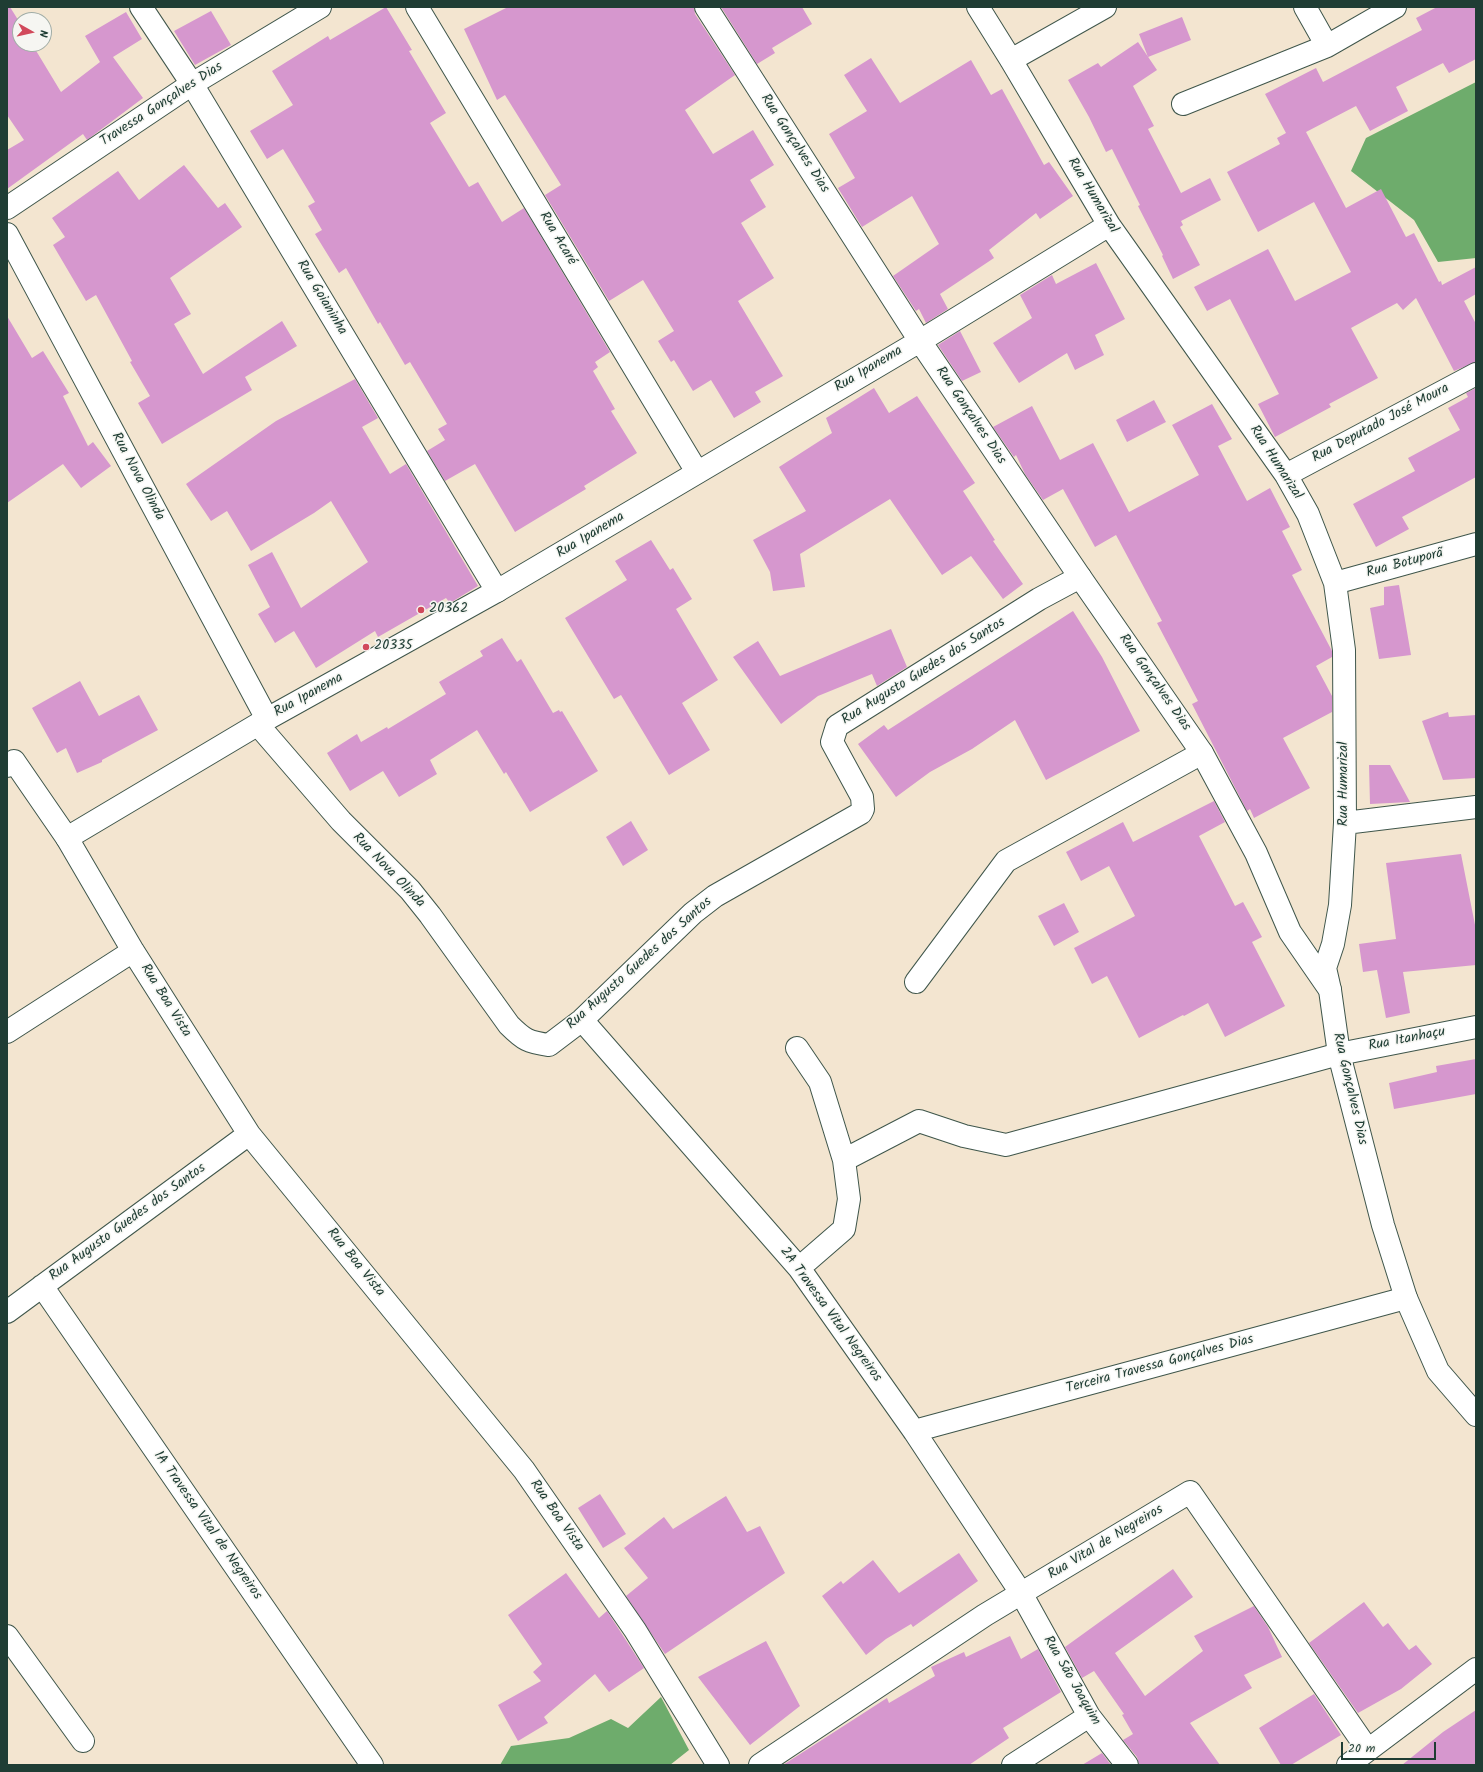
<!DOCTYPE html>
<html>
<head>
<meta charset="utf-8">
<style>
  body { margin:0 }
  #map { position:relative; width:1483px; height:1772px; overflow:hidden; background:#f3e5d0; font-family:Kalam,sans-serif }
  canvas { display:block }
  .frame { position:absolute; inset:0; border:8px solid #1f3d34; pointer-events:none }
  .north { position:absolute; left:12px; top:12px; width:40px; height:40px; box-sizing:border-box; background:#f6f6f2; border:1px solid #a0aca6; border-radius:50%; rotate:98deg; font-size:11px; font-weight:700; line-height:16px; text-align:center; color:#1f3d34 }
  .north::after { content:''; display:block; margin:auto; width:14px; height:18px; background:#d1495b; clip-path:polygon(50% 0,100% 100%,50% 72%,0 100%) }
  .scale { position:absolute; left:1341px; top:1742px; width:95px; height:18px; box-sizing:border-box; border:2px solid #1f3d34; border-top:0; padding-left:5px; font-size:12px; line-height:14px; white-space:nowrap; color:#1f3d34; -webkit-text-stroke:3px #f6f6f2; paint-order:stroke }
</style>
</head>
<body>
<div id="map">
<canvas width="1483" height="1772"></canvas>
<div class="frame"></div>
<div class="north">N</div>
<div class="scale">20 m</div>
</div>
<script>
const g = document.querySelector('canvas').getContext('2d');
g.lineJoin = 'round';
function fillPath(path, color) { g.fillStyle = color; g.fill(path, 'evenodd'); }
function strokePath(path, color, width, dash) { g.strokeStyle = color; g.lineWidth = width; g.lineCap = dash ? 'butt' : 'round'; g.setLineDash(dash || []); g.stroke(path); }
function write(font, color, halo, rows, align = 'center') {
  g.font = font + ' Kalam,sans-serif'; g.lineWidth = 3; g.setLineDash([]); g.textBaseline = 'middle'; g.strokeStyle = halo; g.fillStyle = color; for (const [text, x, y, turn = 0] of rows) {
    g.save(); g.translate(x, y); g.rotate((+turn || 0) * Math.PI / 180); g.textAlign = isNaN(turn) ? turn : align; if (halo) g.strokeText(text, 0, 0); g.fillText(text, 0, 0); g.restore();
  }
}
fillPath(new Path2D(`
  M 1476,82 L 1476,258 L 1438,262 L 1414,220 L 1351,171 L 1366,138 Z
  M 661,1697 L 689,1750 L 670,1765 L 500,1765 L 511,1746 L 569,1738 L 611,1719 L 628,1728 Z`), '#6eac6c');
fillPath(new Path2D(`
  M 7,7 L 10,7 L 20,23 L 20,44 L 32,44 L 61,92 L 100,62 L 85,36 L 126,12 L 142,39 L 113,57 L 143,98 L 87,140 L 83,134 L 7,189 L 7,150 L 24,140 L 7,115 Z
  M 386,7 L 412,50 L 409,51 L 446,113 L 430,123 L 469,187 L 478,182 L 502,222 L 524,208 L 610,352 L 595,362 L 598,367 L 593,371 L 615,409 L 611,411 L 637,453 L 584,486 L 586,489 L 515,532 L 475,464 L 445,481 L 427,451 L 445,440 L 438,429 L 447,424 L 410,362 L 405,365 L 380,322 L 378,324 L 346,268 L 339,273 L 315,234 L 322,230 L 308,206 L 315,202 L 283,149 L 267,159 L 250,131 L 293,105 L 272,71 L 328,36 L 330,40 Z
  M 508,7 L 694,7 L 695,14 L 735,75 L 685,110 L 713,154 L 753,130 L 774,165 L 750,180 L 766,207 L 741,223 L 774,278 L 738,301 L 783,376 L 755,392 L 761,402 L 734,418 L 711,380 L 693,391 L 674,360 L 671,362 L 658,341 L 674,331 L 643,280 L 609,301 L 545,195 L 561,185 L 505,95 L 497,100 L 464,29 Z
  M 721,7 L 802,7 L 812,24 L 772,48 L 775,53 L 757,64 Z
  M 1437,7 L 1476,7 L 1476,59 L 1449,73 L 1443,63 L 1396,87 L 1408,111 L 1370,131 L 1356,106 L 1306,132 L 1346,208 L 1381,189 L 1406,237 L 1414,233 L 1439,282 L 1441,281 L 1442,285 L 1476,267 L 1476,294 L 1464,301 L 1476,324 L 1476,362 L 1454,371 L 1416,298 L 1403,310 L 1397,303 L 1351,328 L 1378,378 L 1329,404 L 1331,407 L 1275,437 L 1258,404 L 1279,394 L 1230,299 L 1207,311 L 1194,287 L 1268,249 L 1295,301 L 1351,272 L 1314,202 L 1258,232 L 1227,172 L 1280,144 L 1277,138 L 1286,133 L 1265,94 L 1316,68 L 1323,82 L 1422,30 L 1416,18 Z
  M 211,11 L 231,45 L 195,65 L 174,31 Z
  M 1182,17 L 1191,40 L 1148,57 L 1139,34 Z
  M 1138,42 L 1157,70 L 1133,86 L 1154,126 L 1148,129 L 1181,193 L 1210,178 L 1221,200 L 1181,221 L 1183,225 L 1180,227 L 1200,265 L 1173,279 L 1162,256 L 1163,255 L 1138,206 L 1140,205 L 1112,149 L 1106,152 L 1089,117 L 1068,80 L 1098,63 L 1101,67 Z
  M 871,58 L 900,103 L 971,60 L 991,95 L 1002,89 L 1044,165 L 1049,162 L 1073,196 L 1040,219 L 1036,213 L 989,250 L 994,258 L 940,294 L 948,309 L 926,323 L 919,309 L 916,311 L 893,276 L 939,244 L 912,196 L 862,227 L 838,188 L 855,178 L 829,134 L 867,111 L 844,75 Z
  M 184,165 L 218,208 L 225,203 L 242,227 L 170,278 L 191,314 L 174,324 L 203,374 L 282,321 L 297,346 L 245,377 L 252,390 L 162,444 L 138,403 L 150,396 L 130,362 L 132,361 L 96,295 L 86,301 L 53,245 L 65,237 L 52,218 L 118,171 L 139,200 Z
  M 1096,263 L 1125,319 L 1095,335 L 1104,355 L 1075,370 L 1067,353 L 1019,383 L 993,343 L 1032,318 L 1020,295 L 1052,275 L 1056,284 Z
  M 7,316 L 32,358 L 43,351 L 69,393 L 63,396 L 88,446 L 93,442 L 111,466 L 81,488 L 63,464 L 7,503 Z
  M 960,331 L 981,372 L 962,381 L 938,345 Z
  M 355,379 L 378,418 L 362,427 L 390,474 L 406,464 L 478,586 L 450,603 L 446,598 L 378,637 L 375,631 L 316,668 L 294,631 L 275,643 L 258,614 L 270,607 L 248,565 L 272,552 L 301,608 L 368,562 L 331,501 L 314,513 L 251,551 L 227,511 L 211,521 L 186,484 L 276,421 Z
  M 874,388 L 889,413 L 917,396 L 975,483 L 963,491 L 995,540 L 993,541 L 1023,584 L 1003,599 L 971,556 L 942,575 L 890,499 L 800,554 L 805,587 L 773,591 L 770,572 L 753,540 L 806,511 L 779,467 L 832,433 L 826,418 Z
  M 1476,388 L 1476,477 L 1402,517 L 1409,529 L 1376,547 L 1353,504 L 1415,471 L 1408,458 L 1460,430 L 1448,408 L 1468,397 L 1466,393 Z
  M 1154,400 L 1166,422 L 1127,442 L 1116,420 Z
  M 1212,404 L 1232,439 L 1218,446 L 1247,501 L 1270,488 L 1290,527 L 1282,531 L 1302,570 L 1292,575 L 1332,651 L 1332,657 L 1316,666 L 1332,696 L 1332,712 L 1283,738 L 1310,788 L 1254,818 L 1250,809 L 1247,811 L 1192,704 L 1198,701 L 1157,623 L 1162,621 L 1116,535 L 1095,547 L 1063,489 L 1043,500 L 1025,474 L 1016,455 L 1014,457 L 993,427 L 1032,406 L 1060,460 L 1093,443 L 1129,512 L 1199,475 L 1172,425 Z
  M 651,540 L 670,570 L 673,568 L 692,599 L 676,609 L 718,680 L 682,703 L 710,750 L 669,775 L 621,695 L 614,699 L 565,618 L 627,580 L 615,561 Z
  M 1399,585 L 1411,655 L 1379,659 L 1370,608 L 1384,605 L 1384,587 Z
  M 1073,611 L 1102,657 L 1140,731 L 1046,780 L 1015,720 L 972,749 L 930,772 L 896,797 L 858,744 L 884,725 L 888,730 Z
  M 891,629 L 907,667 L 877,686 L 872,674 L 818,696 L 781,724 L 733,657 L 758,641 L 780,676 Z
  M 502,638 L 517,662 L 521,659 L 553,713 L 559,710 L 560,712 L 562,711 L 598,771 L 530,812 L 506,772 L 504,774 L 477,730 L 430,760 L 437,774 L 399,797 L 383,771 L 350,791 L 327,753 L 357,734 L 361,742 L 387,727 L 388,729 L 446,694 L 439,682 L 483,656 L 480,651 Z
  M 80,681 L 99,716 L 139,695 L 158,730 L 102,760 L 102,762 L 77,773 L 66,748 L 57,753 L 32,708 Z
  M 1448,712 L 1449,717 L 1476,715 L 1476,778 L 1443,780 L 1422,721 Z
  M 1369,765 L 1390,765 L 1410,802 L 1370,804 Z
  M 1214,801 L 1225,822 L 1199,836 L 1235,906 L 1243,902 L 1262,937 L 1252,942 L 1285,1006 L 1225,1037 L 1208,1003 L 1184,1016 L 1183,1015 L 1139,1038 L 1107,976 L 1092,984 L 1074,948 L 1135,916 L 1109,866 L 1081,881 L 1066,852 L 1123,822 L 1133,842 Z
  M 631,821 L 648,850 L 623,866 L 606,837 Z
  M 1461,854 L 1476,930 L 1476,965 L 1403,972 L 1410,1013 L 1386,1018 L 1377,970 L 1363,972 L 1359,944 L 1396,939 L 1386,863 Z
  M 1064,903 L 1079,932 L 1054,946 L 1038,916 Z
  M 1476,1059 L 1476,1094 L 1394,1109 L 1389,1083 L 1437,1072 L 1436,1066 Z
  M 600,1494 L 626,1534 L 603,1548 L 578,1508 Z
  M 726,1496 L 747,1532 L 760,1526 L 785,1573 L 665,1654 L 626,1596 L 648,1578 L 624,1548 L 664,1517 L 673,1529 Z
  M 959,1553 L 978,1581 L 913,1627 L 911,1624 L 886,1639 L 866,1655 L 822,1596 L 841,1581 L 843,1584 L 873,1560 L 899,1593 Z
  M 1173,1569 L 1193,1597 L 1115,1653 L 1145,1696 L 1203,1651 L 1194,1636 L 1254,1606 L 1268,1627 L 1282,1657 L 1244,1675 L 1252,1688 L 1190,1723 L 1220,1765 L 1139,1765 L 1137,1757 L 1123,1740 L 1133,1734 L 1122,1715 L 1124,1714 L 1094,1671 L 1082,1678 L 1065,1647 Z
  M 566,1573 L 599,1618 L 607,1611 L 644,1668 L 609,1692 L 595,1674 L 544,1717 L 548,1723 L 518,1741 L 498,1705 L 541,1681 L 533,1672 L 542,1664 L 508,1615 Z
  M 1364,1602 L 1383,1627 L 1388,1623 L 1409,1650 L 1416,1645 L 1432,1664 L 1401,1689 L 1358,1713 L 1309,1643 Z
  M 1010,1636 L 1021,1659 L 1038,1649 L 1061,1692 L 1003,1728 L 1009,1738 L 969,1765 L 783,1765 L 887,1698 L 889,1703 L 935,1676 L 931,1667 L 964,1652 L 966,1657 Z
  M 766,1641 L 800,1706 L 750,1745 L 698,1677 Z
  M 1314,1694 L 1341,1735 L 1291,1765 L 1281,1765 L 1259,1728 Z
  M 1476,1710 L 1476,1765 L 1402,1765 L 1443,1732 Z
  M 1102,1753 L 1111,1765 L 1082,1765 Z`), '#d697ce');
const street = new Path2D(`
  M 141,7 L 192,84 L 497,591
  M 417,7 L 697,472
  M 978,7 L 1011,60 L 1109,225 L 1286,475 L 1308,514 L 1335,583 L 1344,650 L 1345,823 L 1340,905 L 1333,944 L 1325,968 L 1330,990
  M 1305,7 L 1327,46
  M 1011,60 L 1105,7
  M 1183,104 L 1327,46 L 1395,7
  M 7,234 L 267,719
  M 920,341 L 1109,225
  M 1286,475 L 1476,374
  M 1335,583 L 1476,544
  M 259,726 L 341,821 L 410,890 L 430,915 L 509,1025 C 524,1040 528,1042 549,1045 L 582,1020 L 693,913 L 715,896 L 861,813 L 863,809 L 862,797 L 832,742 L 837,726 L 1039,599 L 1080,577
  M 1345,823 L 1476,807
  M 67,838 L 133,951 L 249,1134 L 524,1470 L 635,1630 L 718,1765
  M 916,982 L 1006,861 L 1202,753
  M 582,1020 L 799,1268 L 914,1431 L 1021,1593 L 1089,1716 L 1127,1765
  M 7,1032 L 133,951
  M 797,1048 L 820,1082 L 844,1160 L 849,1199 L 844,1229 L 799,1268
  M 844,1160 L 919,1121 L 964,1136 L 1006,1145 L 1339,1054 L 1476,1027
  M 42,1286 L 372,1765
  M 7,1312 L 249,1134
  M 914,1431 L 1406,1298
  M 7,1636 L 83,1741
  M 760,1765 L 985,1615 L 1190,1492 L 1368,1750
  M 1013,1765 L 1089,1716
  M 1348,1765 L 1476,1669`);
const secondary = new Path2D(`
  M 706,7 L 920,341 L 1080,577 L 1202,753 L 1256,853 L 1290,932 L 1330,990 L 1339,1054 L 1383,1225 L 1406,1298 L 1438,1371 L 1476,1415
  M 7,208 L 192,84 L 320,7
  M 7,766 L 14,761 L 67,838 L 267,719 L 497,591 L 920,341`);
strokePath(street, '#3f564b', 24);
strokePath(secondary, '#3f564b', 24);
strokePath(street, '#fff', 22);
strokePath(secondary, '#fff', 22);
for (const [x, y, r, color] of [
  [421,610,4,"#d1495b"],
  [366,647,4,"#d1495b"]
]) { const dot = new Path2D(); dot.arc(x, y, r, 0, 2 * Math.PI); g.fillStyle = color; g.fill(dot); strokePath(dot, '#f6f6f2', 1.5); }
write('14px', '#1f3d34', '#f6f6f2', [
  ["Travessa Gonçalves Dias",162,105,-33],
  ["Rua Gonçalves Dias",794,144,57],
  ["Rua Humarizal",1092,196,59],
  ["Rua Acaré",557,239,59],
  ["Rua Goianinha",321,298,59],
  ["Rua Ipanema",869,370,-31],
  ["Rua Gonçalves Dias",970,416,56],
  ["Rua Deputado José Moura",1381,424,-28],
  ["Rua Humarizal",1275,463,57],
  ["Rua Nova Olinda",137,477,62],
  ["Rua Ipanema",591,536,-31],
  ["Rua Botuporã",1405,564,-15],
  ["Rua Augusto Guedes dos Santos",924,672,-32],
  ["Rua Gonçalves Dias",1154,683,55],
  ["Rua Ipanema",309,696,-29],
  ["Rua Humarizal",1345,784,-90],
  ["Rua Nova Olinda",388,871,46],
  ["Rua Augusto Guedes dos Santos",640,964,-42],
  ["Rua Boa Vista",165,1001,58],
  ["Rua Itanhaçu",1407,1040,-11],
  ["Rua Gonçalves Dias",1349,1089,77],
  ["Rua Augusto Guedes dos Santos",128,1223,-36],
  ["Rua Boa Vista",355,1263,51],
  ["2A Travessa Vital Negreiros",830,1315,54],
  ["Terceira Travessa Gonçalves Dias",1160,1365,-15],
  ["Rua Boa Vista",556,1516,55],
  ["1A Travessa Vital de Negreiros",207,1526,55],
  ["Rua Vital de Negreiros",1106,1543,-31],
  ["Rua São Joaquim",1071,1681,60]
]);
write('14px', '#1f3d34', '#f6f6f2', [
  ["20362",429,610],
  ["20335",374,647]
], 'left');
</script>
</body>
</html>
